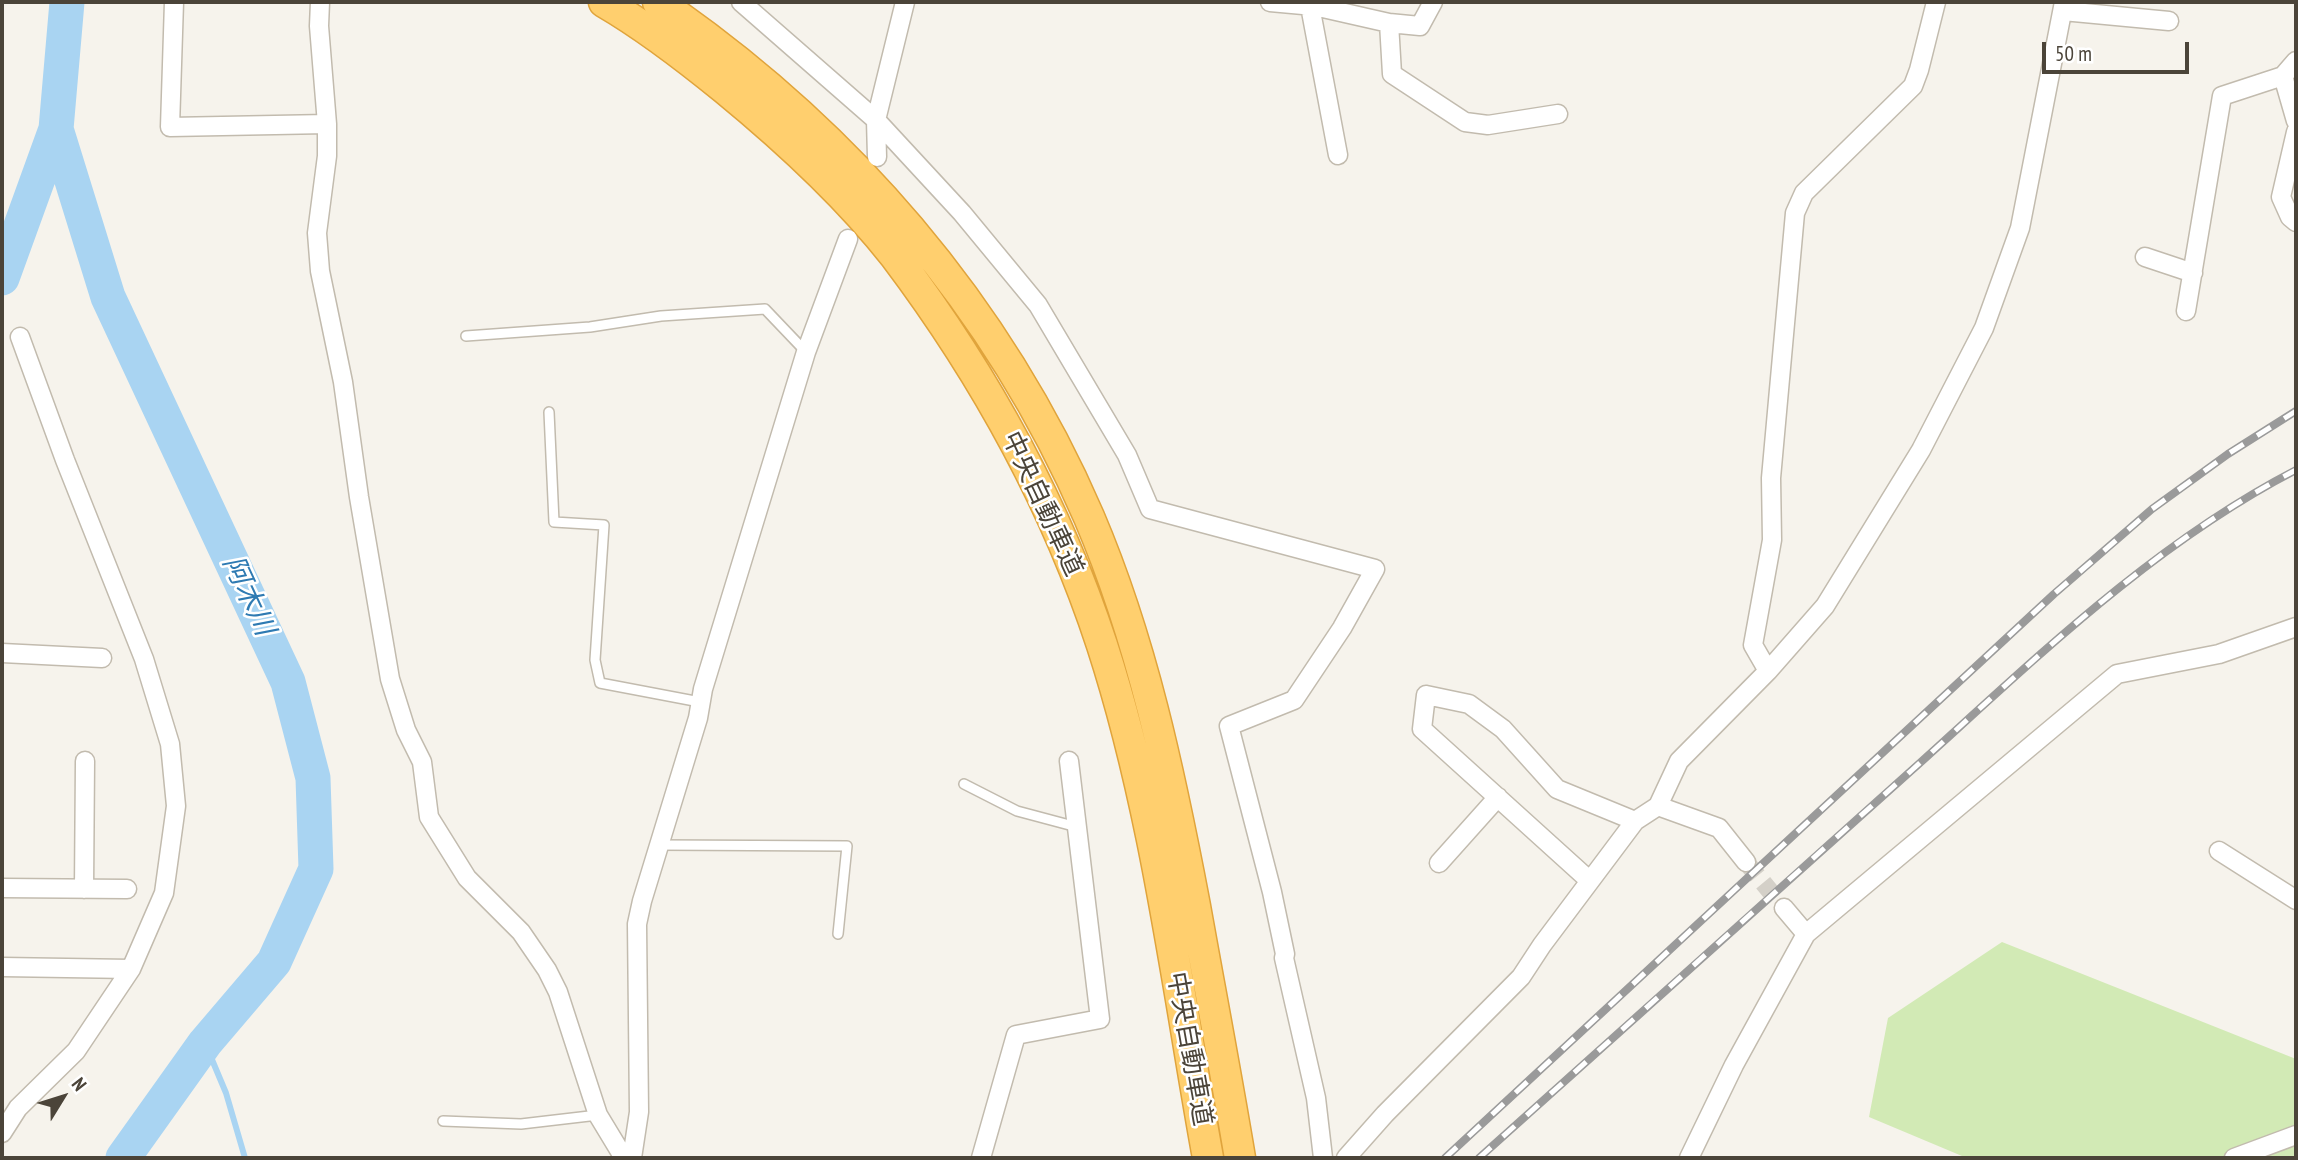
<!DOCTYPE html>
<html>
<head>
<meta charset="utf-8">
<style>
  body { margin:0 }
  #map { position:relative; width:2298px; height:1160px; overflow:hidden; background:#f6f3ec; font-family:"PT Sans Narrow",sans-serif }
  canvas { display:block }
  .frame { position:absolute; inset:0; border:4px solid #4b4439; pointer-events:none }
  .north { position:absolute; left:28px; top:1062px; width:70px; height:70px; -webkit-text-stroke:5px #fff; paint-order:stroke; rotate:52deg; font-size:19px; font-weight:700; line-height:28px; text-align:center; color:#4b4439 }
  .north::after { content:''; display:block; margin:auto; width:24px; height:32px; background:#4b4439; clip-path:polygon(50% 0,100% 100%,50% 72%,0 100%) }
  .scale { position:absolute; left:2042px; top:42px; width:147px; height:32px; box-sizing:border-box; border:4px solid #4b4439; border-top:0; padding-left:9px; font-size:21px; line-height:24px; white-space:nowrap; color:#4b4439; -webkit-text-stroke:5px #fff; paint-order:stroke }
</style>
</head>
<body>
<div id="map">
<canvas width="2298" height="1160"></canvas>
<div class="frame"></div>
<div class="north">N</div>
<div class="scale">50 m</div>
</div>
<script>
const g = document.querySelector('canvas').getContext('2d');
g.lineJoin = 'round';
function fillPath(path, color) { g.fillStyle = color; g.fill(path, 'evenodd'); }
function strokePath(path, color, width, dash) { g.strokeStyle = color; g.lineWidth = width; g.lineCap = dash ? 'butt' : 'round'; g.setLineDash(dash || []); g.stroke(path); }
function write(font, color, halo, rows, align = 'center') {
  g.font = font + ' "PT Sans Narrow","Noto Sans JP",sans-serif'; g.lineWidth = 5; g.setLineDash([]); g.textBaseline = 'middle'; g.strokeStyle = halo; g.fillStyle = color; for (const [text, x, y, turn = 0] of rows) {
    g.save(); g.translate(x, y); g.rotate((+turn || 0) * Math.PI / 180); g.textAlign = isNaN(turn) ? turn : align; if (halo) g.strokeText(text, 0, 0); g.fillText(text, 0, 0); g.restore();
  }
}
fillPath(new Path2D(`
  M 2002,942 L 2296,1059 L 2296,1158 L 1963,1158 L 1962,1156 L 1869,1117 L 1888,1018 Z`), '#d2eab5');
strokePath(new Path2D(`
  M 205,1043 L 226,1093 L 245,1158`), '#a9d4f2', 6);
strokePath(new Path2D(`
  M 67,2 L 56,129 L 108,297 L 288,682 L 313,778 L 316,869 L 274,962 L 205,1043 L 123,1158
  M 2,278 L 56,129`), '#a9d4f2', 35);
strokePath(new Path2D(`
  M 1746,862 L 1784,908`), '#d4d0c8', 18, [18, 9]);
const lane = new Path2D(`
  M 466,336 L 590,327 L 661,316 L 765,309 L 806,352
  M 549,412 L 554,522 L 604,525 L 595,660 L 600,683 L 700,702
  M 964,784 L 1017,811 L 1077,827
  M 659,845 L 847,846 L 838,934
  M 443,1121 L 521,1124 L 598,1115`);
const street = new Path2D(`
  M 174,2 L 170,127 L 327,124
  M 320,2 L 319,26 L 327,124 L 327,156 L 317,233 L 320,271 L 343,382 L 359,497 L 390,679 L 406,730 L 422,762 L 429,817 L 467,878 L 521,932 L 547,970 L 558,992 L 598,1115 L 621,1153 L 632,1158
  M 741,2 L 876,120 L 962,213 L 1038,305 L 1127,455 L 1150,509 L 1375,569 L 1342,628 L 1294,700 L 1229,726 L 1272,892 L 1285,954 L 1284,958 L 1316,1098 L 1323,1158
  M 1270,2 L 1314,6 L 1389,23 L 1420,26 L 1433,2
  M 1310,6 L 1338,155
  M 2063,11 L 2169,21
  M 1389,23 L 1392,74 L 1465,122 L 1488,125 L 1558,114
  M 2296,61 L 2283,76 L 2296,121
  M 2296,132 L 2281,197 L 2290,217 L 2296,222
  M 877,157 L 876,120 L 905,2
  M 2145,257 L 2193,273
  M 2186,311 L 2222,96 L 2283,76
  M 2,653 L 102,658
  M 1768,671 L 1753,645 L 1772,540 L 1771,478 L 1795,213 L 1804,193 L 1913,86 L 1919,70 L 1936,2
  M 1658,806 L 1719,828 L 1746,862
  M 2219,851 L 2296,900
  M 1439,863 L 1498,797
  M 1590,881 L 1422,729 L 1426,695 L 1469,704 L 1503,729 L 1557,789 L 1635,821
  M 2,888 L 127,889
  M 84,889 L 85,761
  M 1784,908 L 1806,934
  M 2,967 L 131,969
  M 2,1133 L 18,1108 L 76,1051 L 131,969 L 164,893 L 176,806 L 170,744 L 144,659 L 65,460 L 20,337
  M 632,1158 L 639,1112 L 637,924 L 642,901 L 698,718 L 703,689 L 806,352 L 848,239
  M 981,1158 L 1016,1035 L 1100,1019 L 1069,761
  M 1346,1158 L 1385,1114 L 1521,977 L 1542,945 L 1635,821 L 1658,806 L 1679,761 L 1768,671 L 1825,606 L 1921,450 L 1984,328 L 2020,228 L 2064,2
  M 1689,1158 L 1734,1065 L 1806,934 L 2117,674 L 2219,654 L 2296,627
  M 2234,1158 L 2296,1135`);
const highway = new Path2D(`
  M 604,2 C 647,27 687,58 725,89 C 786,139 846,194 895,256 C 984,374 1056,505 1102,645 C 1156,811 1177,987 1208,1158
  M 658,2 C 846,131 998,306 1089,517 C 1142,641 1170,774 1195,906 C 1210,990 1226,1074 1240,1158`);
strokePath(lane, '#c2bbae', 12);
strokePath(street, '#c2bbae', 21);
strokePath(highway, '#e0a43c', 33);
strokePath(lane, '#fff', 9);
strokePath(street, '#fff', 18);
strokePath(highway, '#ffcf6e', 30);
const rail = new Path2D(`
  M 1445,1158 L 2054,594 L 2152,509 L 2228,454 L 2296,411
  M 1479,1158 C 1623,1029 1767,899 1912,770 C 2032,662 2151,545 2296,470`);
strokePath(rail, '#9a9a9a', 8);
strokePath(rail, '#fff', 5, [16]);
write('26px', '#4b4439', '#fff', [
  ["中央自動車道",1042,504,65],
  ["中央自動車道",1189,1049,80]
]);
write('italic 28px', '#2e7ab2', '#fff', [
  ["阿木川",248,596,65]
]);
</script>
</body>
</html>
